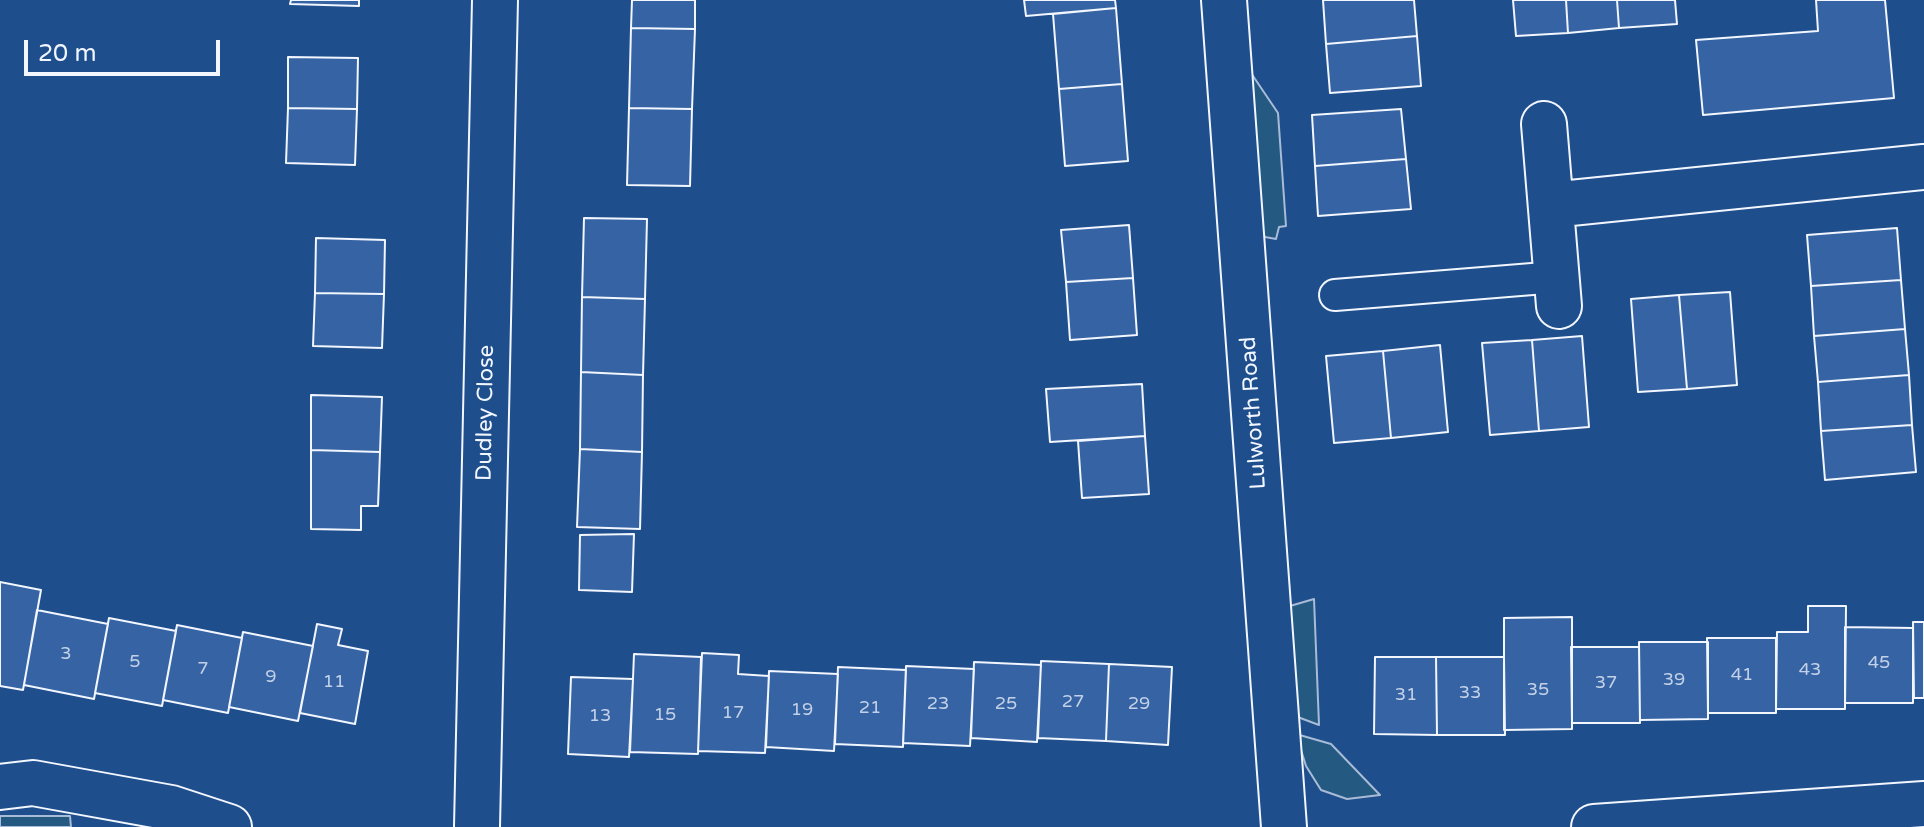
<!DOCTYPE html>
<html>
<head>
<meta charset="utf-8">
<style>
  body { margin:0 }
  #map { position:relative; width:1924px; height:827px; overflow:hidden; background:#1f4e8c; font-family:"Varela Round",sans-serif }
  canvas { display:block }
  .scale { position:absolute; left:24px; top:40px; width:196px; height:36px; box-sizing:border-box; border:4px solid #f2f6ff; border-top:0; padding-left:10px; font-size:24px; line-height:28px; white-space:nowrap; color:#f2f6ff; -webkit-text-stroke:6px #1f4e8c; paint-order:stroke }
</style>
</head>
<body>
<div id="map">
<canvas width="1924" height="827"></canvas>
<div class="scale">20 m</div>
</div>
<script>
const g = document.querySelector('canvas').getContext('2d');
g.lineJoin = 'round';
function fillPath(path, color) { g.fillStyle = color; g.fill(path, 'evenodd'); }
function strokePath(path, color, width, dash) { g.strokeStyle = color; g.lineWidth = width; g.lineCap = dash ? 'butt' : 'round'; g.setLineDash(dash || []); g.stroke(path); }
function write(font, color, halo, rows, align = 'center') {
  g.font = font + ' "Varela Round",sans-serif'; g.lineWidth = 6; g.setLineDash([]); g.textBaseline = 'middle'; g.strokeStyle = halo; g.fillStyle = color; for (const [text, x, y, turn = 0] of rows) {
    g.save(); g.translate(x, y); g.rotate((+turn || 0) * Math.PI / 180); g.textAlign = isNaN(turn) ? turn : align; if (halo) g.strokeText(text, 0, 0); g.fillText(text, 0, 0); g.restore();
  }
}
const green = new Path2D(`
  M 1251,73 L 1278,113 L 1286,226 L 1279,227 L 1276,239 L 1265,237 L 1262,232 Z
  M 1314,599 L 1319,725 L 1295,716 L 1290,606 Z
  M 1296,734 L 1331,744 L 1380,795 L 1347,799 L 1321,790 L 1306,766 Z
  M 0,816 L 70,816 L 71,827 L 0,827 Z`);
fillPath(green, '#245a82');
strokePath(green, '#a8bbd7', 2);
const building = new Path2D(`
  M 291,0 L 359,0 L 359,6 L 290,4 Z
  M 632,0 L 695,0 L 695,29 L 631,28 Z
  M 1024,0 L 1115,0 L 1116,8 L 1026,16 Z
  M 1323,0 L 1414,0 L 1417,36 L 1326,44 Z
  M 1513,0 L 1566,0 L 1568,33 L 1516,36 Z
  M 1566,0 L 1617,0 L 1619,28 L 1568,33 Z
  M 1617,0 L 1675,0 L 1677,24 L 1619,28 Z
  M 1816,0 L 1885,0 L 1894,98 L 1703,115 L 1696,40 L 1818,31 Z
  M 1116,8 L 1122,84 L 1059,89 L 1053,14 Z
  M 631,28 L 695,29 L 692,109 L 629,108 Z
  M 1417,36 L 1421,86 L 1330,93 L 1326,44 Z
  M 288,57 L 358,58 L 357,109 L 288,108 Z
  M 1122,84 L 1128,161 L 1065,166 L 1059,89 Z
  M 288,108 L 357,109 L 355,165 L 286,163 Z
  M 629,108 L 692,109 L 690,186 L 627,185 Z
  M 1401,109 L 1406,159 L 1315,166 L 1312,115 Z
  M 1406,159 L 1411,209 L 1318,216 L 1315,166 Z
  M 584,218 L 647,219 L 645,299 L 582,297 Z
  M 1129,225 L 1133,278 L 1066,282 L 1061,230 Z
  M 1897,228 L 1901,280 L 1811,286 L 1807,235 Z
  M 316,238 L 385,240 L 384,294 L 315,293 Z
  M 1133,278 L 1137,335 L 1070,340 L 1066,282 Z
  M 1901,280 L 1905,329 L 1814,336 L 1811,286 Z
  M 1730,292 L 1737,385 L 1687,389 L 1679,295 Z
  M 315,293 L 384,294 L 382,348 L 313,346 Z
  M 1679,295 L 1687,389 L 1638,392 L 1631,299 Z
  M 582,297 L 645,299 L 643,375 L 581,372 Z
  M 1905,329 L 1909,375 L 1818,382 L 1814,336 Z
  M 1582,336 L 1589,427 L 1539,431 L 1532,340 Z
  M 1532,340 L 1539,431 L 1490,435 L 1482,343 Z
  M 1440,345 L 1448,432 L 1391,438 L 1383,351 Z
  M 1383,351 L 1391,438 L 1334,443 L 1326,356 Z
  M 581,372 L 643,375 L 642,452 L 580,449 Z
  M 1909,375 L 1912,425 L 1821,431 L 1818,382 Z
  M 1142,384 L 1145,436 L 1050,442 L 1046,389 Z
  M 311,395 L 382,397 L 380,452 L 311,450 Z
  M 1912,425 L 1916,472 L 1825,480 L 1821,431 Z
  M 1145,436 L 1149,494 L 1082,498 L 1078,441 Z
  M 580,449 L 642,452 L 640,529 L 577,527 Z
  M 311,450 L 380,452 L 378,506 L 361,506 L 361,530 L 311,529 Z
  M 634,534 L 632,592 L 579,590 L 580,535 Z
  M 0,582 L 41,590 L 23,690 L 0,686 Z
  M 1808,606 L 1846,606 L 1845,709 L 1776,709 L 1777,632 L 1808,632 Z
  M 37,610 L 108,624 L 94,699 L 24,685 Z
  M 1572,617 L 1572,729 L 1504,730 L 1504,618 Z
  M 109,618 L 176,631 L 162,706 L 95,693 Z
  M 1913,622 L 1924,622 L 1924,698 L 1914,698 Z
  M 317,624 L 342,629 L 338,645 L 368,651 L 355,724 L 300,713 Z
  M 177,625 L 242,638 L 228,713 L 163,700 Z
  M 1845,627 L 1913,628 L 1913,703 L 1845,703 Z
  M 243,632 L 313,646 L 298,721 L 229,707 Z
  M 1707,638 L 1776,638 L 1776,713 L 1708,713 Z
  M 1639,642 L 1708,642 L 1708,719 L 1640,720 Z
  M 1571,647 L 1639,647 L 1640,723 L 1572,723 Z
  M 702,653 L 739,655 L 738,674 L 769,676 L 765,753 L 698,751 Z
  M 634,654 L 701,657 L 698,754 L 630,752 Z
  M 1375,657 L 1436,657 L 1437,735 L 1374,734 Z
  M 1436,657 L 1504,657 L 1505,735 L 1437,735 Z
  M 1041,661 L 1109,664 L 1106,741 L 1038,738 Z
  M 974,662 L 1041,665 L 1037,742 L 971,738 Z
  M 1109,664 L 1172,667 L 1168,745 L 1106,741 Z
  M 906,666 L 974,669 L 970,746 L 903,743 Z
  M 838,667 L 906,670 L 903,747 L 835,744 Z
  M 769,671 L 838,674 L 834,751 L 766,747 Z
  M 571,677 L 633,679 L 629,757 L 568,754 Z`);
fillPath(building, '#3563a3');
strokePath(building, '#f2f6ff', 2);
const service = new Path2D(`
  M 1335,295 L 1557,277`);
const minor = new Path2D(`
  M 1224,0 L 1284,827
  M 1544,124 L 1559,306
  M 1551,205 L 1924,167
  M 0,787 L 33,783 L 171,808 L 229,827
  M 477,827 L 495,0
  M 1594,827 L 1924,804`);
strokePath(service, '#f2f6ff', 34);
strokePath(minor, '#f2f6ff', 48);
strokePath(service, '#1f4e8c', 30);
strokePath(minor, '#1f4e8c', 44);
write('18px', '#c3d1e8', null, [
  ["3",66,654],
  ["5",135,662],
  ["45",1879,663],
  ["7",203,669],
  ["43",1810,670],
  ["41",1742,675],
  ["9",271,677],
  ["39",1674,680],
  ["11",334,682],
  ["37",1606,683],
  ["35",1538,690],
  ["33",1470,693],
  ["31",1406,695],
  ["27",1073,702],
  ["23",938,704],
  ["25",1006,704],
  ["29",1139,704],
  ["21",870,708],
  ["19",802,710],
  ["17",733,713],
  ["15",665,715],
  ["13",600,716]
]);
write('22px', '#f2f6ff', '#1f4e8c', [
  ["Dudley Close",486,413,-89],
  ["Lulworth Road",1254,413,-94]
]);
</script>
</body>
</html>
